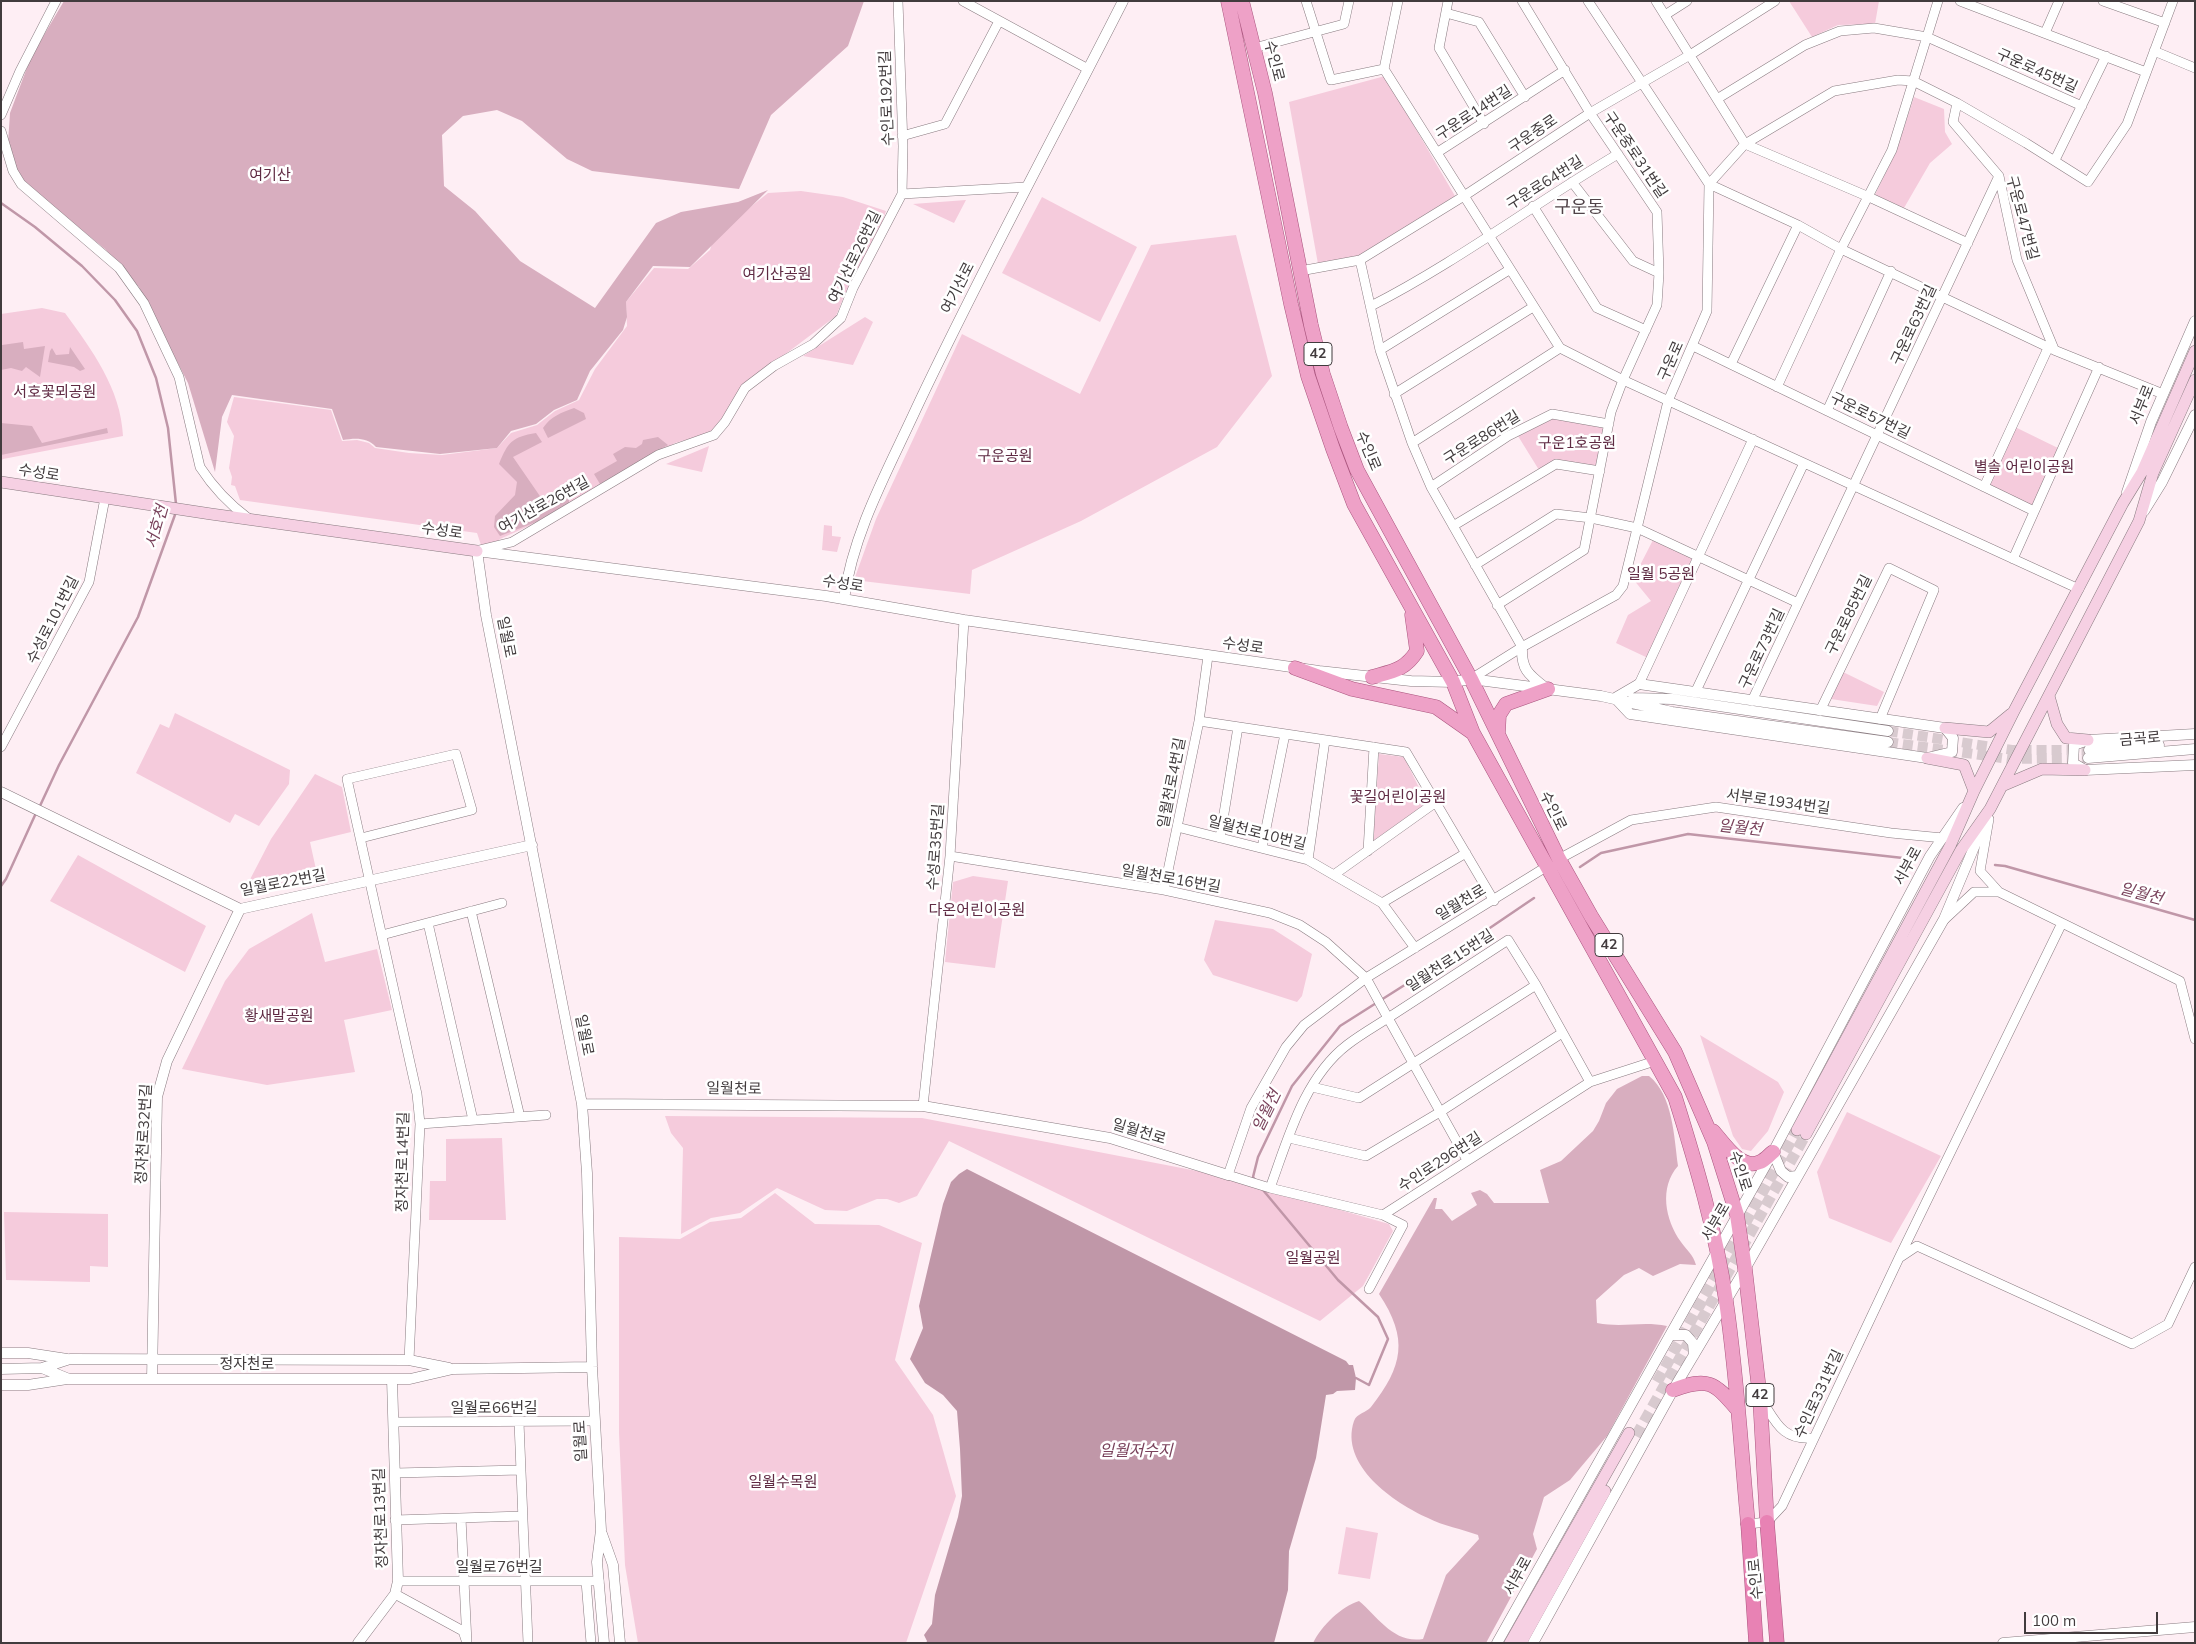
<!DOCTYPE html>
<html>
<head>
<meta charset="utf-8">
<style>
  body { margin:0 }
  #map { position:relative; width:2196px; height:1644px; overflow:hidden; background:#feeef4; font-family:Mulish,sans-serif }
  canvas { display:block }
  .frame { position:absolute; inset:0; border:2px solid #413b3d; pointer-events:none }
  .scale { position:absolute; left:2024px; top:1612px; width:134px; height:22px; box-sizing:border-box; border:2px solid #413b3d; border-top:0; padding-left:6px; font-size:15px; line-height:18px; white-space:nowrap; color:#413b3d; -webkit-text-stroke:4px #fff; paint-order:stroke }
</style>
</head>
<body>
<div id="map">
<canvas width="2196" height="1644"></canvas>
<div class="frame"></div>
<div class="scale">100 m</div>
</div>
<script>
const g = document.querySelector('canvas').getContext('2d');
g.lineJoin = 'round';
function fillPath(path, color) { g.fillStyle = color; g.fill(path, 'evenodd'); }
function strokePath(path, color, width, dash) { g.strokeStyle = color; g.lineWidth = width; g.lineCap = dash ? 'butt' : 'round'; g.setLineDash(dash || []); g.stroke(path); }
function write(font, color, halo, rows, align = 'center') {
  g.font = font + ' Mulish,"Noto Sans KR",sans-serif'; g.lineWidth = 5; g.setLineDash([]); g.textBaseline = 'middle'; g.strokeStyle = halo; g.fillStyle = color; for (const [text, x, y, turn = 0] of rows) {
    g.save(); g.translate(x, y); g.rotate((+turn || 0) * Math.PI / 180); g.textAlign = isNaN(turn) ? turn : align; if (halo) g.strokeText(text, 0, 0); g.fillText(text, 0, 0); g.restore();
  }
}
fillPath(new Path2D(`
  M 1789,1 L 1879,1 L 1875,24 L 1838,25 L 1812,37 Z
  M 1385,76 L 1455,196 L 1358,256 L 1318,264 L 1289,102 Z
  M 1914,97 L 1944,109 L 1945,132 L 1952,144 L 1930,163 L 1904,208 L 1875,195 L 1896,151 Z
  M 801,191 L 843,197 L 886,211 L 881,226 L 845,294 L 836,316 L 743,386 L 713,432 L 675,443 L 540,521 L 500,539 L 498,542 L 481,545 L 477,533 L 240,500 L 235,486 L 231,485 L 232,477 L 229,468 L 234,436 L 227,422 L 234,397 L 331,410 L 342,441 L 357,440 L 369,443 L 375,448 L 409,453 L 442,455 L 497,448 L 511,433 L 537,425 L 555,411 L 579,400 L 595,369 L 627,326 L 626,302 L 654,268 L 688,269 L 710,250 L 714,236 L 768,193 Z
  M 1042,197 L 1137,247 L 1100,322 L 1002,273 Z
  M 966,200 L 954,223 L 913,204 Z
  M 1236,235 L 1272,376 L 1217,447 L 1081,521 L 972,570 L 970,594 L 854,580 L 876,519 L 962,334 L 1080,394 L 1151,245 Z
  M 42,308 L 65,313 C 92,350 121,389 123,436 L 3,459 L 1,461 L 1,314 Z
  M 865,317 L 873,322 L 853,365 L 803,356 Z
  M 1552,418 L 1605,427 L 1597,468 L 1556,461 L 1539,470 L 1518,436 Z
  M 2015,427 L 2060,449 L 2033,507 L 1988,486 Z
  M 709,446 L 702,472 L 666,464 Z
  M 824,525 L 832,526 L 832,536 L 841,537 L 837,552 L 822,550 Z
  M 1653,540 L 1694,557 L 1648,658 L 1616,643 L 1628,615 L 1651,601 L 1633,579 Z
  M 1843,672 L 1884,692 L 1877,706 L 1831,699 Z
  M 175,713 L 290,770 L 289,784 L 259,826 L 235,814 L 230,823 L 136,773 L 160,724 L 169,728 Z
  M 1379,754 L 1404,757 L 1427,804 L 1373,841 Z
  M 315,774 L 342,787 L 351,832 L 310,842 L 317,874 L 243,893 L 271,839 Z
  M 78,855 L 206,926 L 185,972 L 50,901 Z
  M 973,876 L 1008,881 L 995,968 L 945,962 L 953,882 Z
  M 312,913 L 325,962 L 377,949 L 392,1010 L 344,1020 L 355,1072 L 267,1085 L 182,1069 L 225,981 L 249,949 Z
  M 1215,920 L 1273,929 L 1312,954 L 1302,996 L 1297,1002 L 1213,975 L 1204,960 Z
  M 1700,1035 L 1778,1082 L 1784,1092 L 1768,1131 L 1751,1151 L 1742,1149 L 1733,1136 Z
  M 1847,1112 L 1941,1156 L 1891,1243 L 1829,1218 L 1817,1172 Z
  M 665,1116 L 922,1118 L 1218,1175 L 1389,1224 L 1393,1231 L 1363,1286 L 1320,1321 L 949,1141 L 917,1196 L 899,1203 L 887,1199 L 877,1199 L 847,1211 L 825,1210 L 777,1188 L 740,1213 L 711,1218 L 681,1234 L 683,1148 L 671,1133 Z
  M 502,1138 L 506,1220 L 429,1220 L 430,1181 L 446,1181 L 446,1139 Z
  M 775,1193 L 815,1224 L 879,1225 L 922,1243 L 895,1360 L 933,1415 L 956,1496 L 906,1643 L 638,1643 L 625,1565 L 619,1433 L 619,1237 L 680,1239 L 710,1222 L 741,1218 Z
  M 4,1212 L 108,1214 L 108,1267 L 90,1266 L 90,1282 L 6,1280 Z
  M 1346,1527 L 1378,1533 L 1370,1579 L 1338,1574 Z`), '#f5cbdc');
fillPath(new Path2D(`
  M 64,1 L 864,1 L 848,46 L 771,115 L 739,189 L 592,171 L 567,159 L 522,121 L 497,110 L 463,116 L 442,135 L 444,186 L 475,211 L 520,261 L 595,308 L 656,223 L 681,212 L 738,202 L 768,190 L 690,267 L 653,266 L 626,302 L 627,317 L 623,330 L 590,371 L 577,400 L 554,410 L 536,424 L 511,431 L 497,448 L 440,454 L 376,447 C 367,437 355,438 343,440 L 332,409 L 232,395 L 222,417 L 215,472 L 188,383 L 139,287 L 105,249 L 34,191 L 19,176 L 8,143 L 10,113 L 31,57 Z
  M 23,342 L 24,349 L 45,346 L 40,377 L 26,367 L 22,371 L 11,368 L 1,370 L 2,345 Z
  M 70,347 L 85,369 L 80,371 L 74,367 L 48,362 L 50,351 L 52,348 L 56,355 L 69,354 Z
  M 574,408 L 584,413 L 586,419 L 548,438 L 543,428 C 551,416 561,413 574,408 Z
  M 1,423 L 32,426 L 42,443 L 107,428 L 108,433 L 1,455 Z
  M 536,433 L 542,442 L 513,457 L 544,502 L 563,493 L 569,497 L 569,503 L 536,522 L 500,536 L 494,527 L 495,516 L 515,495 L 517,482 L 499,464 C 508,442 512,437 536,433 Z
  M 658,437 L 668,445 L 600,484 L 594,474 L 617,461 L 613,454 L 625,447 L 636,448 L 642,444 L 643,440 Z
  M 1642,1076 L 1649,1076 C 1673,1095 1674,1137 1678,1166 C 1659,1187 1665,1220 1681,1242 C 1687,1251 1693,1254 1696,1265 L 1680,1264 L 1653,1276 L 1639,1268 L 1624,1275 L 1596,1300 L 1597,1323 C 1623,1328 1642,1321 1667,1326 L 1607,1436 L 1570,1480 L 1544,1497 L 1533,1534 L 1537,1549 L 1486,1643 L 1313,1643 C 1322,1625 1341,1607 1359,1601 C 1378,1617 1394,1644 1423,1639 L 1446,1575 L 1479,1539 L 1478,1535 C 1462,1529 1443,1526 1428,1518 C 1394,1503 1339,1465 1354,1421 C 1357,1413 1366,1413 1371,1407 C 1403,1366 1409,1339 1379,1294 L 1434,1198 L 1437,1198 L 1435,1209 L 1442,1209 L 1452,1221 L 1477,1205 L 1471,1193 L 1480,1190 L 1487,1194 L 1494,1203 L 1549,1203 L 1540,1170 L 1561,1161 L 1593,1131 L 1599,1121 L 1606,1103 L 1617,1089 Z`), '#d8aebf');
fillPath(new Path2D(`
  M 967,1169 L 1346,1361 L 1349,1365 L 1353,1365 L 1356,1378 L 1355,1390 L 1337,1391 L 1333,1394 L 1326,1395 L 1316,1458 L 1289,1551 L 1288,1590 L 1274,1643 L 926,1643 L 927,1641 L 924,1635 L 932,1624 L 935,1595 L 958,1517 L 962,1496 L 960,1449 L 957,1411 L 943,1395 L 925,1383 L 910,1359 L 923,1328 L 919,1306 L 943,1204 L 951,1182 L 959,1174 Z`), '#c097a8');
strokePath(new Path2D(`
  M 1,203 L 35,227 L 82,266 L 115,300 L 137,331 L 156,378 L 168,428 L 176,504
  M 39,808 L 59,765 L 138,617 L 176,512
  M 1995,865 L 2005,866 L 2195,920
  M 1580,867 L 1601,853 L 1688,834 L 1903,858
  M 1,886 L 6,879 L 36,813
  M 1255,1180 L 1253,1177 L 1258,1157 L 1292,1086 L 1340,1026 L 1422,974 L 1534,898
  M 1263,1190 L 1338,1280 L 1378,1317 L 1388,1339 L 1369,1385 L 1356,1378`), '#c097a8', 2.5);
strokePath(new Path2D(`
  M 1888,731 L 2012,750 L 2089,750
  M 1888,742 L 2009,759 L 2088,758`), '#d8cacf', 10, [10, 5]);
strokePath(new Path2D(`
  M 1657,1382 L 1797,1130
  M 1636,1436 L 1806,1134`), '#d8cacf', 11, [11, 5.5]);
const minor = new Path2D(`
  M 898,1 L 903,146 L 902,194
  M 963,1 L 1088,69
  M 1306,1 L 1331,80 L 1384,69
  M 1398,1 L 1384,69 L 1560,348 L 1623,380 L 2079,589
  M 1448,1 L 1439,48 L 1484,124
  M 1656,1 L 1745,144 L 1869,197 L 1968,243
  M 1960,1 L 2146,72
  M 2103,1 L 2165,23
  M 1446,13 L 1479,22 L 1525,97
  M 1665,15 L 1687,1
  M 2045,33 L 2059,1
  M 1254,48 L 1344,24 L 1349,1
  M 2154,51 L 2195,68
  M 1717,99 L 1805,45 L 1840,31 L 1874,28 L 1927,37 L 2082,106
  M 1957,103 L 1953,122 L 1999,176 L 2017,260 L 2054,349
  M 1,115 L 20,71 L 56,1
  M 1,131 L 13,171 L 21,184 L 119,268 L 144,303 L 179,377 L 200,467 C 213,487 229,504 248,518
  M 902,136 L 945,124 L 999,21
  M 1438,152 L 1565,70
  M 2055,160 L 2106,56
  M 1572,182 L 1633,261 L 1659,273
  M 1709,184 L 1745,144 L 1834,91 L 1898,80 L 1913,81 L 1957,103 L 2026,143 L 2088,182 L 2127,124 L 2173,1
  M 1709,184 L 1798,225 L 1841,249 L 2054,350 L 2163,394
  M 1533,206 L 1597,308 L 1646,330
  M 1360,260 L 1380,350 L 1412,443 L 1431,487 L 1522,647
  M 1300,271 L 1360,260 L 1464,196 L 1590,113 L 1690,55 L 1775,1
  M 1371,306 C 1457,262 1535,203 1618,154
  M 1693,346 L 2034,511
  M 1380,350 L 1509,270
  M 1731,364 L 1798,225
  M 1777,387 L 1841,249 L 1892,150 L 1938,1
  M 1394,394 L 1533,307
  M 1827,411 L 1891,271
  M 1412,443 L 1560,348
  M 1431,487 L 1508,436 L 1552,414 L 1609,424
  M 1984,487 L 2049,346
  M 1453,526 L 1556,464 L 1600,471
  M 479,550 L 512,542 L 658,455 L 714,435 L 725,422 L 745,388 L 774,366 L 813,344 L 841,318 L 853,288 L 902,194 L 1026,187
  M 2013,559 L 2099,367
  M 1475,565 L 1556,514 L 1591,518 L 1637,528 L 1798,603
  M 1497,605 L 1584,550 L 1611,412 L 1623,380 L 1657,305 L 1659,273 L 1657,212 L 1590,113 L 1522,1
  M 1471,679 L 1522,647 L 1616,595 L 1623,586 L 1668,401 L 1707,311 L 1709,184 L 1588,1
  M 1639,684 L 1753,439
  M 1695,693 L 1804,463
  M 1752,701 L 1999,176
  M 1820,711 L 1889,568 L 1934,590 L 1880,719
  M 1199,721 L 1208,656
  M 1,747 L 89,582 L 105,498
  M 1989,819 L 1980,871 L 1999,892 L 2180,981 L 2195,1039
  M 1177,827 L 1308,860 L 1382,903 L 1415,948
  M 361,838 L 472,810 L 456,754 L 347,779 L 417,1094 L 420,1124 L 409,1360
  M 1220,838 L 1238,727
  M 1262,848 L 1285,734
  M 1368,851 L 1374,747
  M 950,856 L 1164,890 L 1270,913 L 1300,925 L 1326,942 L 1366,978 L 1388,1018 C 1374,1027 1360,1035 1347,1045 C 1304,1078 1288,1139 1270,1188
  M 1559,859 L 1631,820 L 1716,807 L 1891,833 L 1943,838
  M 1308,860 L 1325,740
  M 1546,867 L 1366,978 L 1304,1025 L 1286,1047 L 1251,1108 L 1228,1175 L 1270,1188 L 1383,1215 L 1590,1082 L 1655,1061
  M 1335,874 L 1436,802
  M 1164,890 L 1199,721 L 1406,752 L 1494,901
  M 1382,903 L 1466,853
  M 471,911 L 520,1117
  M 1945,919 L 1974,892 L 1999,892
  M 428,923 L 473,1120
  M 382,935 L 502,903
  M 1312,1087 L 1359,1098 L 1536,985
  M 923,1106 L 950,856 L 964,620
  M 420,1124 L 546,1115
  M 1289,1138 L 1366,1156 L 1440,1112 L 1562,1033
  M 1467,1160 L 1388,1018 L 1508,940 L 1536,985 L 1590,1082
  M 1899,1258 L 1917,1246 L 2132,1344 L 2168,1324 L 2195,1267
  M 1369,1289 L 1403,1225 L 1383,1215
  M 1761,1399 C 1776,1422 1782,1441 1814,1438
  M 394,1422 L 594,1421
  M 519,1422 L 528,1643
  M 395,1473 L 521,1470
  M 461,1518 L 467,1643
  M 395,1520 L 523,1516
  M 1748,1524 L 1767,1522 L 1782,1506 L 1899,1258 L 2062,923
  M 398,1581 L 599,1581
  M 586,1581 L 591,1643
  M 395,1594 L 463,1631 L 466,1640`);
const tertiary = new Path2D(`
  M 2127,492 L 2151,422 L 2195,321
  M 2144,511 L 2162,482 L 2195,415
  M 844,599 C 853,532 888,470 916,409 C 981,271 1054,137 1123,1
  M 1522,647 C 1521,670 1529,675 1547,689
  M 1639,684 L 1945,728 L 1953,738 L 1952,752 L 1927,758 L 1630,714 L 1615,698 Z
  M 1633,698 L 1672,699 L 1888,731
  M 2195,734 L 2088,740 L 2074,745 L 2073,763 L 2085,770 L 2195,765
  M 2089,750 L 2159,745
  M 2088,758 L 2195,749
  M 1,792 L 240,909 L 532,845
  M 582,1104 L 923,1106 L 1110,1138 L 1228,1175
  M 1773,1152 L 1781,1171 L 1788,1177 L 1797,1176
  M 1671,1335 L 1686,1335 L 1693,1343 L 1694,1355
  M 1,1353 L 28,1353 L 67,1359
  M 42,1368 L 69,1379 L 410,1379 L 453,1369 L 592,1367
  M 1,1369 L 42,1368 L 70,1359 L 409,1360 L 449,1368
  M 152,1379 L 157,1097 L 167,1061 L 240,909
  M 1,1385 L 28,1385 L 67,1379
  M 602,1534 L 613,1565 L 620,1643
  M 358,1643 L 395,1594 L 398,1581 L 392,1379
  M 604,1643 L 597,1562 L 601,1530 L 592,1367 L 587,1173 L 582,1104 L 486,615 L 477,551 L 826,596 L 964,620 L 1319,671 L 1411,681 L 1453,682 L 1471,679 L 1601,696 L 1672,712 L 1888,742
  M 1497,1643 L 1773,1152 L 1930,856 L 1963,808
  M 1533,1643 L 1673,1390 L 1745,1269 L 1944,919 L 1985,821
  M 2003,1643 L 2195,1627`);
const secondary = new Path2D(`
  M 1,482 L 211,514 L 477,551
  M 2049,696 L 2057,724 L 2066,738 L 2088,740
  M 1945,728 L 1989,732 L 2011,714
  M 1927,758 L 1964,765 L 1974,791
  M 2002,786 L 2042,769 L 2085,770
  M 1797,1130 L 1950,846 L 1974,791 L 2014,711 L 2123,503 L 2142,472 L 2195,351
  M 1806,1134 L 1961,850 L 1990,809 L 2139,521 L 2153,473 L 2195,380
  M 1510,1643 L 1629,1433
  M 1521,1643 L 1605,1491`);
const primary = new Path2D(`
  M 1228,1 L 1291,304 L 1308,376 L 1333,449 L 1354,504 L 1453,682 L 1473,733 L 1675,1097 C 1696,1164 1716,1231 1726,1301 C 1737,1375 1741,1450 1748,1524
  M 1242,1 L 1265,93 L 1311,325 L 1323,374 L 1341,428 L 1357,470 L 1471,679 L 1559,859 L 1591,916 L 1675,1052 L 1714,1142 L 1737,1215 L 1745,1269 L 1760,1398 L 1767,1522
  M 1295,668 L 1352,689 L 1436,707 L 1473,733
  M 1372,677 C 1393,671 1405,670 1417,651 L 1412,615
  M 1498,734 L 1499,715 L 1506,704 L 1548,689
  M 1713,1131 C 1724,1143 1741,1171 1760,1162 C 1765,1160 1769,1155 1773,1152
  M 1673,1390 C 1708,1377 1714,1382 1737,1409`);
const trunk = new Path2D(`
  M 1767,1522 L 1777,1643
  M 1748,1524 L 1756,1643`);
strokePath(minor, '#897b80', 10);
strokePath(tertiary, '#897b80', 11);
strokePath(secondary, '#897b80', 12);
strokePath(primary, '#aa557e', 15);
strokePath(trunk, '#aa557e', 15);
strokePath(minor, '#fff', 9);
strokePath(tertiary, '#fff', 10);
strokePath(secondary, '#f6d0e3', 11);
strokePath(primary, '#eea1c7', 14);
strokePath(trunk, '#e882b4', 14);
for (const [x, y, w] of [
  [1318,354,28],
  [1609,945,28],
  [1760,1395,28]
]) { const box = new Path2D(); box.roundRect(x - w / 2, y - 11.5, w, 23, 4); g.fillStyle = '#fff'; g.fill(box); strokePath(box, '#413b3d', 1); }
write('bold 14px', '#413b3d', null, [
  ["42",1318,354],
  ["42",1609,945],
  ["42",1760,1395]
]);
write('15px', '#413b3d', '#fff', [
  ["수인로",1274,61,76],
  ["구운로45번길",2037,71,24],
  ["수인로192번길",887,98,-92],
  ["구운로14번길",1474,113,-33],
  ["구운중로",1533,134,-34],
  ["구운중로31번길",1635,155,56],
  ["구운로64번길",1545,183,-32],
  ["구운로47번길",2022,218,75],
  ["여기산로26번길",855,257,-64],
  ["여기산로",958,288,-63],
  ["구운로63번길",1914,325,-65],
  ["구운로",1671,361,-66],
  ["서부로",2142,405,-68],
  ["구운로57번길",1870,416,26],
  ["구운로86번길",1482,438,-32],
  ["수인로",1368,451,67],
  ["수성로",39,473,9],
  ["여기산로26번길",544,505,-29],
  ["수성로",442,531,8],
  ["수성로",843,584,9],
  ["구운로85번길",1849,615,-64],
  ["수성로101번길",53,620,-63],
  ["일월로",506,637,79],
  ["수성로",1243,646,8],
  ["구운로73번길",1762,649,-65],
  ["금곡로",2140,739,-5],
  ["일월천로4번길",1172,783,-79],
  ["서부로1934번길",1778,802,8],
  ["수인로",1553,811,64],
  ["일월천로10번길",1257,833,14],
  ["수성로35번길",936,847,-86],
  ["서부로",1908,866,-61],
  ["일월천로16번길",1171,879,10],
  ["일월로22번길",283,883,-11],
  ["일월천로",1461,903,-31],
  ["일월천로15번길",1450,961,-33],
  ["일월로",584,1035,79],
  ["일월천로",734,1089,1],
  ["일월천로",1139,1132,17],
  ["정자천로32번길",144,1134,-87],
  ["정자천로14번길",403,1162,-89],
  ["수인로296번길",1440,1162,-33],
  ["수인로",1740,1171,72],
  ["서부로",1716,1222,-60],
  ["정자천로",247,1364],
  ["수인로331번길",1819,1394,-65],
  ["일월로66번길",494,1408],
  ["일월로",581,1441,-93],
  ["정자천로13번길",381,1518,-92],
  ["일월로76번길",499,1567],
  ["서부로",1518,1576,-61],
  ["수인로",1756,1579,-95]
]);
write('15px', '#5f2a43', '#fff', [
  ["여기산",270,175],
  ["여기산공원",777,274],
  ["서호꽃뫼공원",55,392],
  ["구운1호공원",1577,443],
  ["구운공원",1005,456],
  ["별솔 어린이공원",2024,467],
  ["일월 5공원",1661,574],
  ["꽃길어린이공원",1398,797],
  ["다온어린이공원",977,910],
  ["황새말공원",279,1016],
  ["일월공원",1313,1258],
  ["일월수목원",783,1482]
]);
write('italic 16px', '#79425b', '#fff', [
  ["서호천",157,527,-74],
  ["일월천",1740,828,6],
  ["일월천",2141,894,15],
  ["일월천",1267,1111,-64],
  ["일월저수지",1136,1451]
]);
write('18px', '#514449', '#fff', [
  ["구운동",1579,208]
]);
</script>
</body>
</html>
